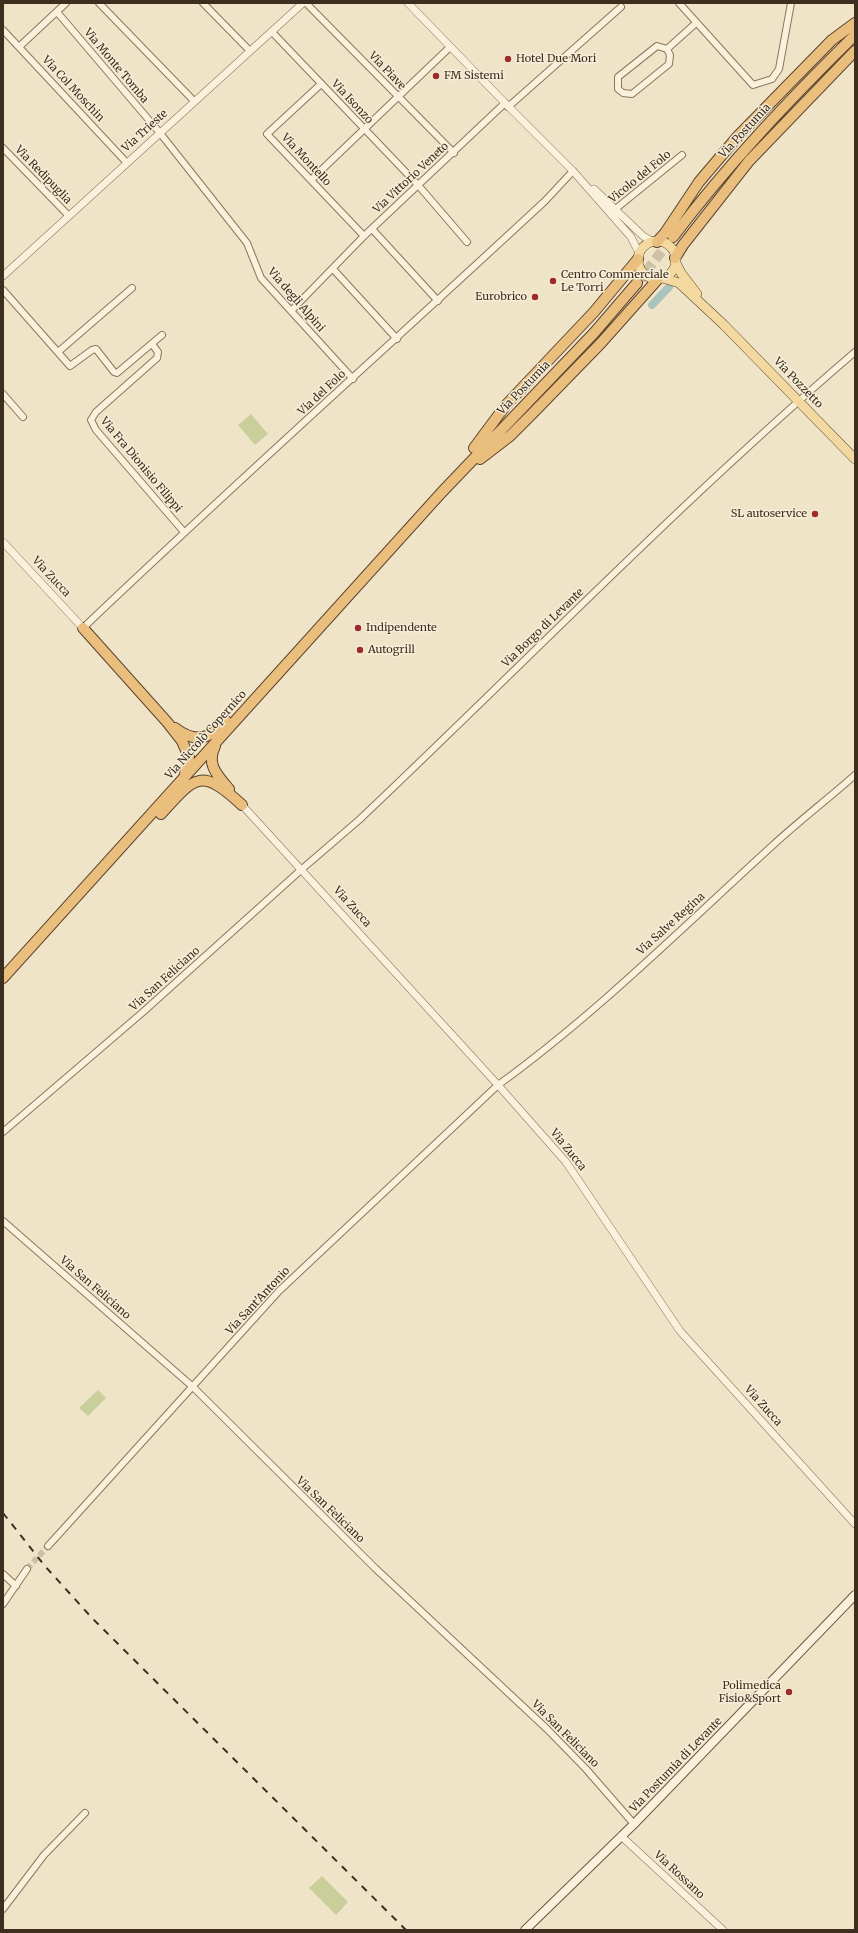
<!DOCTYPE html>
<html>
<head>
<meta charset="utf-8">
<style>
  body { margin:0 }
  #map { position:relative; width:858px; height:1933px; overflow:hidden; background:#f0e4c8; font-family:Merriweather,serif }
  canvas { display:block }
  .frame { position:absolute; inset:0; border:4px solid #3d2e20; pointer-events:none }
</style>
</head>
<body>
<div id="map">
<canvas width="858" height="1933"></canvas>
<div class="frame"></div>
</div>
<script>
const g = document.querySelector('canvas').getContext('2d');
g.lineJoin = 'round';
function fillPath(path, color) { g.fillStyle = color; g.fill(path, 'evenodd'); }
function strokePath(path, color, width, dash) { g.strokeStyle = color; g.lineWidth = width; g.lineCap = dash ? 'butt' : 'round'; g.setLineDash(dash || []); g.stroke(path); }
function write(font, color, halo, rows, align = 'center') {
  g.font = font + ' Merriweather,serif'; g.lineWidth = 3; g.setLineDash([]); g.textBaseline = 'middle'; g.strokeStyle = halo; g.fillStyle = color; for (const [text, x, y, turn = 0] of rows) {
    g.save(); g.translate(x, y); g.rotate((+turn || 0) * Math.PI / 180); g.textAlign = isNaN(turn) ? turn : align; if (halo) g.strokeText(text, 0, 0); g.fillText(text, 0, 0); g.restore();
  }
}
fillPath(new Path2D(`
  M 251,414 L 268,434 L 255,445 L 238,425 Z
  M 98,1390 L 106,1398 L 88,1416 L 79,1408 Z
  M 322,1876 L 348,1902 L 336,1915 L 309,1888 Z`), '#c9cf9b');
strokePath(new Path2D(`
  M 652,305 L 669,287`), '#a9c4bc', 8);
strokePath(new Path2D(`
  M 27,1569 L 48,1546`), '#ccc0a6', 6, [6, 3]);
strokePath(new Path2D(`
  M 637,283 L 673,237`), '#ccc0a6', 10, [10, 5]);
const minor = new Path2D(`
  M 99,3 L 194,101
  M 203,3 L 250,51
  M 306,3 L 454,153
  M 679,3 L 753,85 L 772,79 L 779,69 L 791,3
  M 57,12 L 160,133 L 247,243 L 261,278 L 353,379
  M 3,30 L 127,163
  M 272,32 L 418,185 L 467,242
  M 20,46 L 66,3
  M 657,46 L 667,49 L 670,55 L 669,64 L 632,94 L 623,93 L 618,89 L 618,77 Z
  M 667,49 L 696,23
  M 321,84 L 267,134 L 364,236
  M 508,107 L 621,7
  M 3,148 L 68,215
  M 311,180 L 450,47
  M 613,211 L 682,155
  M 372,229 L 438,301
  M 333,269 L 397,339
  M 3,290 L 70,366 L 92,350 L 96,349 L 114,372 L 117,373 L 162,335
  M 291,311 L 364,236 L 505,103
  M 152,344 L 158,352 L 157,358 L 96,412 L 91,420 L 96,430 L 184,532
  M 58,352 L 132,288
  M 3,394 L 23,417
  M 83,628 C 235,483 391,344 545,201 L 573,171
  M 3,1132 L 143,1012 L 302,869 L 359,820 C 524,664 682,500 855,352
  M 3,1221 L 193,1387 L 375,1568 L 547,1729 L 586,1769 L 634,1824
  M 48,1546 L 279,1291 L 498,1085 C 596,1014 683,927 772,846 C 799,821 828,799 855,775
  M 3,1574 L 16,1586
  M 3,1604 L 27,1569
  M 3,1909 L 44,1855 L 85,1813`);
const tertiary = new Path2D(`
  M 408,3 L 505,103 L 573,171 L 631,237 L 639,253
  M 594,189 L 643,236 L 653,242
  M 3,276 L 303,3
  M 3,542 L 83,628
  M 242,805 L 498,1085 L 566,1162 L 680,1331 L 855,1524
  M 621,1836 L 723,1930`);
const secondary = new Path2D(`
  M 525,1930 L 634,1824 L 855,1595`);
const primary = new Path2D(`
  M638 260a19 19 0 1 1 38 0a19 19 0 1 1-38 0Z
  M 675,261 L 681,273 L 697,294
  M 663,278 L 679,283 L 723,324 L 855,459`);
const trunk = new Path2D(`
  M 673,237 C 728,164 790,99 855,35
  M 657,242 L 665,233 L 699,182 L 738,136 L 832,40 L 855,23
  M 675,258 L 683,245 L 749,161 L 855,51
  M 474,448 L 506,405 L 594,312 L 638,259
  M 480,459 L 510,436 L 532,414 L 601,343 L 658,279
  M 83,628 L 167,722 L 182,741 L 189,757 L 185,774
  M 175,728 C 196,744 210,739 226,721
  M 215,746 C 206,764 217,775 229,789
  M 161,814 C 195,776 201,767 242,805
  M 3,978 L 442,492 L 594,333 L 637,283`);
strokePath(minor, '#8d765c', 8);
strokePath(tertiary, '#8d765c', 8);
strokePath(secondary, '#6f573f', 10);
strokePath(primary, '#5b4430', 10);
strokePath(trunk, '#5b4430', 12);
strokePath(minor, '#faf1dc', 6);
strokePath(tertiary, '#faf1dc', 7);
strokePath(secondary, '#faf1dc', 8);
strokePath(primary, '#f3d9a0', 9);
strokePath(trunk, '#eabe7c', 10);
strokePath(new Path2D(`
  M 3,1513 L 44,1565 L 92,1618 L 406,1930`), '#3d2e20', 2, [7, 7]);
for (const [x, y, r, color] of [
  [508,59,4,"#9e2a2b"],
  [436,76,4,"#9e2a2b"],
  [553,281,4,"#9e2a2b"],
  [535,297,4,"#9e2a2b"],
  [815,514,4,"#9e2a2b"],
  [358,628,4,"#9e2a2b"],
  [360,650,4,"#9e2a2b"],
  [789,1692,4,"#9e2a2b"]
]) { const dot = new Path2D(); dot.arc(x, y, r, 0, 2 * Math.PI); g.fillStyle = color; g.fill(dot); strokePath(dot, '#f7eed8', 1.5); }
write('11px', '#3d2e20', '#f7eed8', [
  ["Hotel Due Mori",516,59],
  ["FM Sistemi",444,76],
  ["Centro Commerciale",561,275],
  ["Le Torri",561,288],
  ["Eurobrico",527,297,"right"],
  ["SL autoservice",807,514,"right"],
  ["Indipendente",366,628],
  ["Autogrill",368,650],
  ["Polimedica",781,1686,"right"],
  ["Fisio&Sport",781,1699,"right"]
], 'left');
write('11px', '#3d2e20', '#f7eed8', [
  ["Via Monte Tomba",116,66,50],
  ["Via Piave",387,71,46],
  ["Via Col Moschin",73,89,47],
  ["Via Isonzo",352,102,47],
  ["Via Trieste",145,131,-42],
  ["Via Postumia",745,131,-47],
  ["Via Montello",306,160,47],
  ["Via Redipuglia",43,175,46],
  ["Vicolo del Folo",640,177,-39],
  ["Via Vittorio Veneto",411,178,-43],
  ["Via degli Alpini",296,300,49],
  ["Via Pozzetto",798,383,46],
  ["Via Postumia",524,388,-46],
  ["Via del Folo",322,393,-43],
  ["Via Fra Dionisio Filippi",141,465,50],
  ["Via Zucca",51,577,47],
  ["Via Borgo di Levante",543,628,-44],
  ["Via Niccolò Copernico",206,735,-48],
  ["Via Zucca",352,907,48],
  ["Via Salve Regina",671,924,-42],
  ["Via San Feliciano",165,979,-42],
  ["Via Zucca",568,1150,51],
  ["Via San Feliciano",95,1288,41],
  ["Via Sant'Antonio",258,1301,-47],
  ["Via Zucca",763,1406,48],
  ["Via San Feliciano",330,1510,44],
  ["Via San Feliciano",565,1734,45],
  ["Via Postumia di Levante",676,1765,-46],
  ["Via Rossano",679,1875,43]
]);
</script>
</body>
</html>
